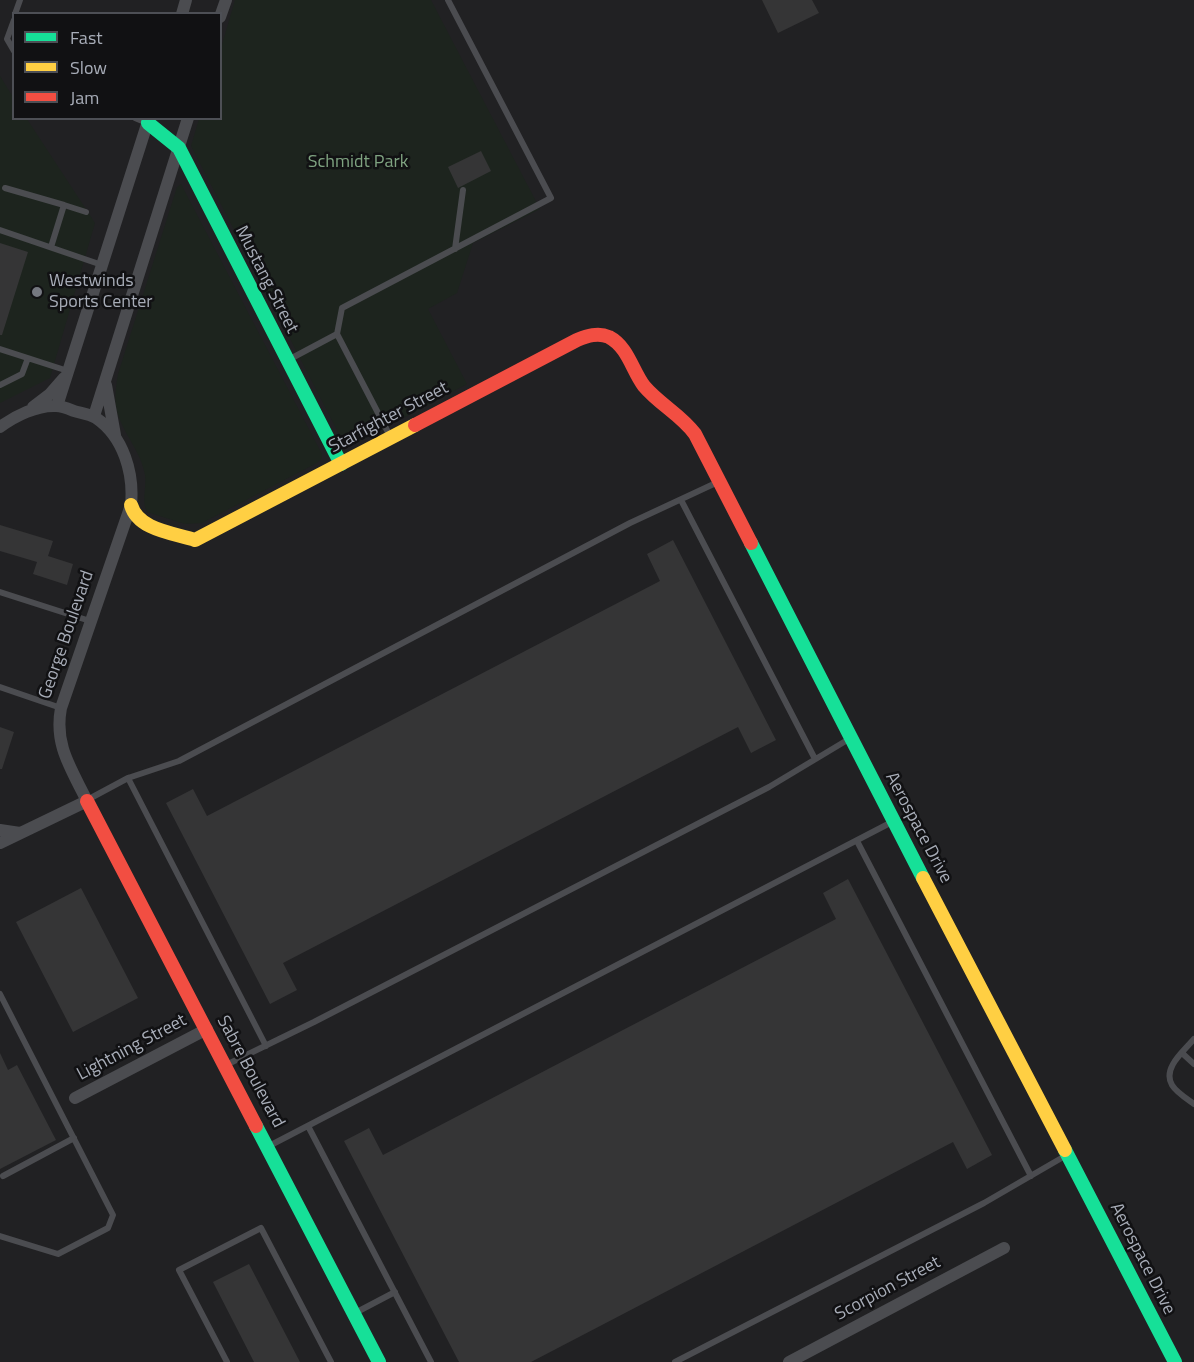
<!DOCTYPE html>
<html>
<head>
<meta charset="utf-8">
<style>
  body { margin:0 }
  #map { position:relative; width:1194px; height:1362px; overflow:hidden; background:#171717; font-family:"Titillium Web",sans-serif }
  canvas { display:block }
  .legend { position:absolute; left:12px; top:12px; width:210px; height:108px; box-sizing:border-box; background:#111113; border:2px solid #4d4f55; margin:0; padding:8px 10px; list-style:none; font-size:18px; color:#a8adb8 }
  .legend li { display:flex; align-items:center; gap:12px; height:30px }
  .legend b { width:30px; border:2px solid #4d4f55 }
</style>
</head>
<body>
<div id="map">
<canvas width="1194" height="1362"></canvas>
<ul class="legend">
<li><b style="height:8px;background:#16e098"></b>Fast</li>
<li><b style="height:8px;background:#ffcf43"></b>Slow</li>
<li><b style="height:8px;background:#f24e42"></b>Jam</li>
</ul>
</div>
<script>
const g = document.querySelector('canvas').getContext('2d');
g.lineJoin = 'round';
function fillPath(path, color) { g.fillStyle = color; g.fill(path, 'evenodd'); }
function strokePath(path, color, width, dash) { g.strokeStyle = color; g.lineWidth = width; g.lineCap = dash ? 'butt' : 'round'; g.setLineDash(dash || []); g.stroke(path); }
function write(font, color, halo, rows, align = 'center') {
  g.font = font + ' "Titillium Web",sans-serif'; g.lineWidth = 5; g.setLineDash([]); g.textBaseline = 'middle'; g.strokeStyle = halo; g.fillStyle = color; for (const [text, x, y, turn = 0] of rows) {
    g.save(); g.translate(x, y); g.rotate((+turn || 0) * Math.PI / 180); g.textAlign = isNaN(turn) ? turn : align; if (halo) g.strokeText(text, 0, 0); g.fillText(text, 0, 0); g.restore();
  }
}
fillPath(new Path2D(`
  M 0,0 L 1194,0 L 1194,1362 L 0,1362 ZM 14,14 L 220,14 L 220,118 L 14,118 Z`), '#212123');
fillPath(new Path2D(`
  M 235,0 L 431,0 L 540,209 L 473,243 L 457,293 L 428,309 L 467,384 L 353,445 L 348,445 L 343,442 L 191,146 L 199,119 L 220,118 L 221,48 Z
  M 0,76 L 13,97 L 14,118 L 27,119 L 95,223 L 50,378 L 0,403 Z
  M 181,184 L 322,454 L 322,458 L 317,463 L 202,523 L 185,524 L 147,512 C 141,501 147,487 145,475 C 141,451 123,434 117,411 C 114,399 116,386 118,374 L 177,187 Z`), '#1d241e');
fillPath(new Path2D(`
  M 762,0 L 812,0 L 819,13 L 778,33 Z
  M 481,151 L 491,171 L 458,188 L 448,167 Z
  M 0,243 L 28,252 L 2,335 L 0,335 Z
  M 0,525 L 53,541 L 48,556 L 73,564 L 67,585 L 33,574 L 37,562 L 0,551 Z
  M 673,540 L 776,740 L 751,753 L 738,727 L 283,963 L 297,990 L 270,1004 L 166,803 L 193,789 L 207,816 L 660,581 L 647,554 Z
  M 0,727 L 14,732 L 2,769 L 0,769 Z
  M 848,879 L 992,1155 L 967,1169 L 953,1142 L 531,1362 L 459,1362 L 344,1141 L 369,1128 L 383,1155 L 836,919 L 823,893 Z
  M 81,888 L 138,998 L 73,1032 L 16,922 Z
  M 0,1053 L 8,1070 L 17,1065 L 56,1140 L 0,1169 Z
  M 249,1264 L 300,1362 L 254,1362 L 213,1282 Z`), '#353536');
strokePath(new Path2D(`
  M 15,14 L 20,0
  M 14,20 L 7,39 L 14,51
  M 135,118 L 147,123
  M 5,188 L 64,205
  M 0,230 L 102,265
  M 51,247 L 64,205 L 86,212
  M 455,249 L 463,190
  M 0,349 L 68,371
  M 290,359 L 337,334
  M 0,385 L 22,374 L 28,358
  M 390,436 L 337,334 L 342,308 L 551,198 L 448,0
  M 681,500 L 815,759
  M 0,592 L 90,621
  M 0,687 L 61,708
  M 128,778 L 266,1046
  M 87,800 L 128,778 L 179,761 L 630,523 L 718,482
  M 857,841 L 1031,1176
  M 0,994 L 113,1215 L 108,1228 L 58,1254 L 0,1236
  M 1194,1039 C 1184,1051 1162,1068 1172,1085 C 1176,1092 1187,1099 1194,1104
  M 1182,1053 L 1194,1064
  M 226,1065 L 314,1022 L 769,787 L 849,739
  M 308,1126 L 431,1362
  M 269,1146 L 890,823
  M 3,1176 L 74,1138
  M 355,1313 L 395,1292
  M 227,1362 L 179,1270 L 261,1228 L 331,1362
  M 675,1362 L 984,1203 L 1065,1156`), '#4b4c50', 6);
strokePath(new Path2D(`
  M 182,14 L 186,0
  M 220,17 L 226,0
  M 106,385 L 115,435
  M 57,406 L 149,118
  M 33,407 L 50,394 L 64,378
  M 94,416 L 188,118
  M 0,427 C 15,416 37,405 56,406 C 62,406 69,409 74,411 C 81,413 90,414 96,418 C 124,437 134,474 131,505 L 61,708 C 54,745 71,768 87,801 L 0,843
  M 0,830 L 20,833
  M 75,1098 L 207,1029
  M 789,1362 L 1004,1248`), '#4b4c50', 12);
strokePath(new Path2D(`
  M 148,123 L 179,148 L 341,464
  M 751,543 L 923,878
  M 256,1126 L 379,1362
  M 1065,1150 L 1175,1362`), '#16e098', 14);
strokePath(new Path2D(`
  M 131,505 C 138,530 173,533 195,540 L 415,425
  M 923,878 L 1065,1150`), '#ffcf43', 14);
strokePath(new Path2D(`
  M 415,425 L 577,340 C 587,336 598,332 609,337 C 628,347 632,370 644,386 C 659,404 681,415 695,434 L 751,543
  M 87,801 L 256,1126`), '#f24e42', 14);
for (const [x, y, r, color] of [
  [37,292,6,"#757880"]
]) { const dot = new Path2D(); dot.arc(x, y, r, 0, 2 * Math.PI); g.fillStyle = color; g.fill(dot); strokePath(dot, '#111113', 2); }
write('18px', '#7fa381', '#111113', [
  ["Schmidt Park",358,163]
]);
write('18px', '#a8adb8', '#111113', [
  ["Mustang Street",266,280,63],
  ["Starfighter Street",389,418,-28],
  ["George Boulevard",67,635,-71],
  ["Aerospace Drive",918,828,62],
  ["Lightning Street",132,1048,-28],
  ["Sabre Boulevard",250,1072,62],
  ["Aerospace Drive",1142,1259,63],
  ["Scorpion Street",888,1289,-28]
]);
write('18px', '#a8adb8', '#111113', [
  ["Westwinds",49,282],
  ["Sports Center",49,303]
], 'left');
</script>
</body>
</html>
